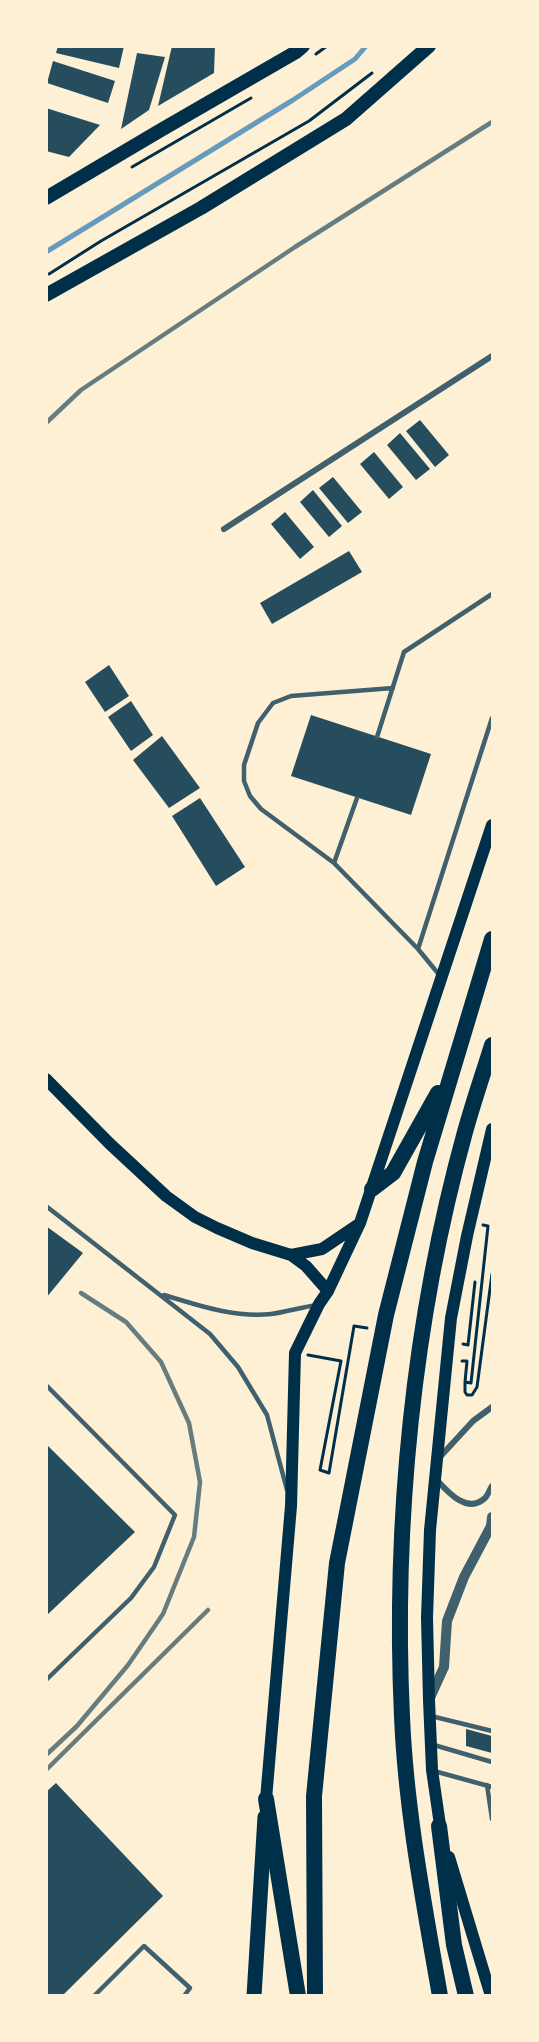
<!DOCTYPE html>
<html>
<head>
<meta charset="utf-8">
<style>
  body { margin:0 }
  #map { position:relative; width:539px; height:2042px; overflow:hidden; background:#fdf0d5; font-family:"Open Sans",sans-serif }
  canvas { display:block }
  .frame { position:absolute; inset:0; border:48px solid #fdf0d5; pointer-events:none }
</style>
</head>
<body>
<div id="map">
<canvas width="539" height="2042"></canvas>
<div class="frame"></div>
</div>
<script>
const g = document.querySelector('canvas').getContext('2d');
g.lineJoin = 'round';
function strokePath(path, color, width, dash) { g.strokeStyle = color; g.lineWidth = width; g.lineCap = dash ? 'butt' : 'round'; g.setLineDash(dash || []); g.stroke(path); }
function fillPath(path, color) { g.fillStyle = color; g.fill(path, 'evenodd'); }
strokePath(new Path2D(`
  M 46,252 L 293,100 L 355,59 L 366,46`), '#669bbc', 5);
fillPath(new Path2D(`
  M 58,46 L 124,46 L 119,68 L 56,53 Z
  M 172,46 L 215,46 L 214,73 L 158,106 Z
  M 137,53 L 165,57 L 149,110 L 121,129 Z
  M 53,61 L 115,81 L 108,103 L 47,83 Z
  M 46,108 L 100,125 L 69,157 L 46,151 Z
  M 420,420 L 449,455 L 435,467 L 406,431 Z
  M 400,433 L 430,469 L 416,480 L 387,445 Z
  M 374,452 L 403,487 L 389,499 L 360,464 Z
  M 333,477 L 362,512 L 348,523 L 319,488 Z
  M 313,490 L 342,526 L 329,537 L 300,502 Z
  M 285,512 L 314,547 L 300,559 L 271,524 Z
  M 349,551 L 362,572 L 272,624 L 260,603 Z
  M 109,665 L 129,696 L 105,712 L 85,682 Z
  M 131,701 L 153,735 L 131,751 L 108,717 Z
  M 311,715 L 431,754 L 411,815 L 291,776 Z
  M 162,736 L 200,788 L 169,808 L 133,760 Z
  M 200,798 L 245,867 L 216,886 L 172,816 Z
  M 46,1226 L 83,1253 L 46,1298 Z
  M 46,1444 L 135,1532 L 46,1616 Z
  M 466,1729 L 492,1736 L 492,1753 L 466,1746 Z
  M 56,1783 L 163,1896 L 62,1996 L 46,1996 L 46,1792 Z`), '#264d5e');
strokePath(new Path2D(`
  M 316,54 L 327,46
  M 132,167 L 251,98
  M 49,274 L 101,241 L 309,121 L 372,73
  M 463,1344 L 468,1345 L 475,1282
  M 308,1355 L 341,1361 L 320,1470 L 329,1473 L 354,1326 L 367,1328
  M 462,1361 L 467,1361 L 465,1382 L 471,1383 L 488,1226 L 483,1225
  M 465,1382 L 465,1392 L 467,1395 L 472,1395 L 477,1387 L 492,1274`), '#003049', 3);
strokePath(new Path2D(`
  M 377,737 L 404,652 L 492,594
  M 357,798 L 334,863 L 418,949 L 441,977
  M 334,863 L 261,809 L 250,796 L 244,781 L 244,765 L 258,723 L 273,703 L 291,696 L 393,688
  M 418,949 L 492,718
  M 46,1206 L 210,1334 L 238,1367 L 267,1415 L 287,1490
  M 164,1295 C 197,1305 235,1318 271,1314 C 286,1312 302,1307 317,1305
  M 46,1385 L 175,1515 L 154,1567 L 131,1598 L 46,1680
  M 431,1716 L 492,1731
  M 434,1745 L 492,1762
  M 434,1771 L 492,1787
  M 487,1785 L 492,1819
  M 94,1996 L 144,1946 L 190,1988 L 184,1996`), '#3f606c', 4.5);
strokePath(new Path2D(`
  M 224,529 L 492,356
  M 439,1458 L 473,1421 L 492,1407
  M 436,1479 C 447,1491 467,1515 485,1498 C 488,1495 490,1489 492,1486`), '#3f606c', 6);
strokePath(new Path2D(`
  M 429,1700 L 444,1667 L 447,1621 L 464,1577 L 491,1526 L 492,1517`), '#3f606c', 10);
strokePath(new Path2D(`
  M 46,1079 L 109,1143 L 166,1196 L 195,1217 L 217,1228 L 252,1243 L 291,1255 L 306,1266 L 328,1291
  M 291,1255 L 322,1249 L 359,1224
  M 266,1799 L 291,1506 L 295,1353 L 319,1304 L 328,1291 L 360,1223 L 492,825
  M 441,1832 L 432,1770 L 429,1700 L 427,1618 L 430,1530 L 451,1318 L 467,1236 L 492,1129
  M 449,1857 L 491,1996`), '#003049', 12);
strokePath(new Path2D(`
  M 46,198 L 161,130 L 296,52 L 303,46
  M 46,295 L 201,208 L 346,119 L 429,46`), '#003049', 14);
strokePath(new Path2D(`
  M 254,1996 L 265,1817`), '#003049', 15);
strokePath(new Path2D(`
  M 372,1189 L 393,1173 L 438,1093
  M 266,1799 L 298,1996
  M 439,1826 L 454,1945 L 466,1996
  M 315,1996 L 314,1796 L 337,1563 L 386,1315 L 425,1162 L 492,939
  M 440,1996 C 424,1904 406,1811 402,1717 C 393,1523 413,1320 465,1132 C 473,1103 483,1074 492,1045`), '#003049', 16);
strokePath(new Path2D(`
  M 46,423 L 81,390 L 295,247 L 492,122
  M 46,1755 L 77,1726 L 128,1665 L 163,1614 L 194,1537 L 200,1482 L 189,1423 L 161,1362 L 126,1322 L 81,1293
  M 46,1770 L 208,1610`), '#657d81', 4.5);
</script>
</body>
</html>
